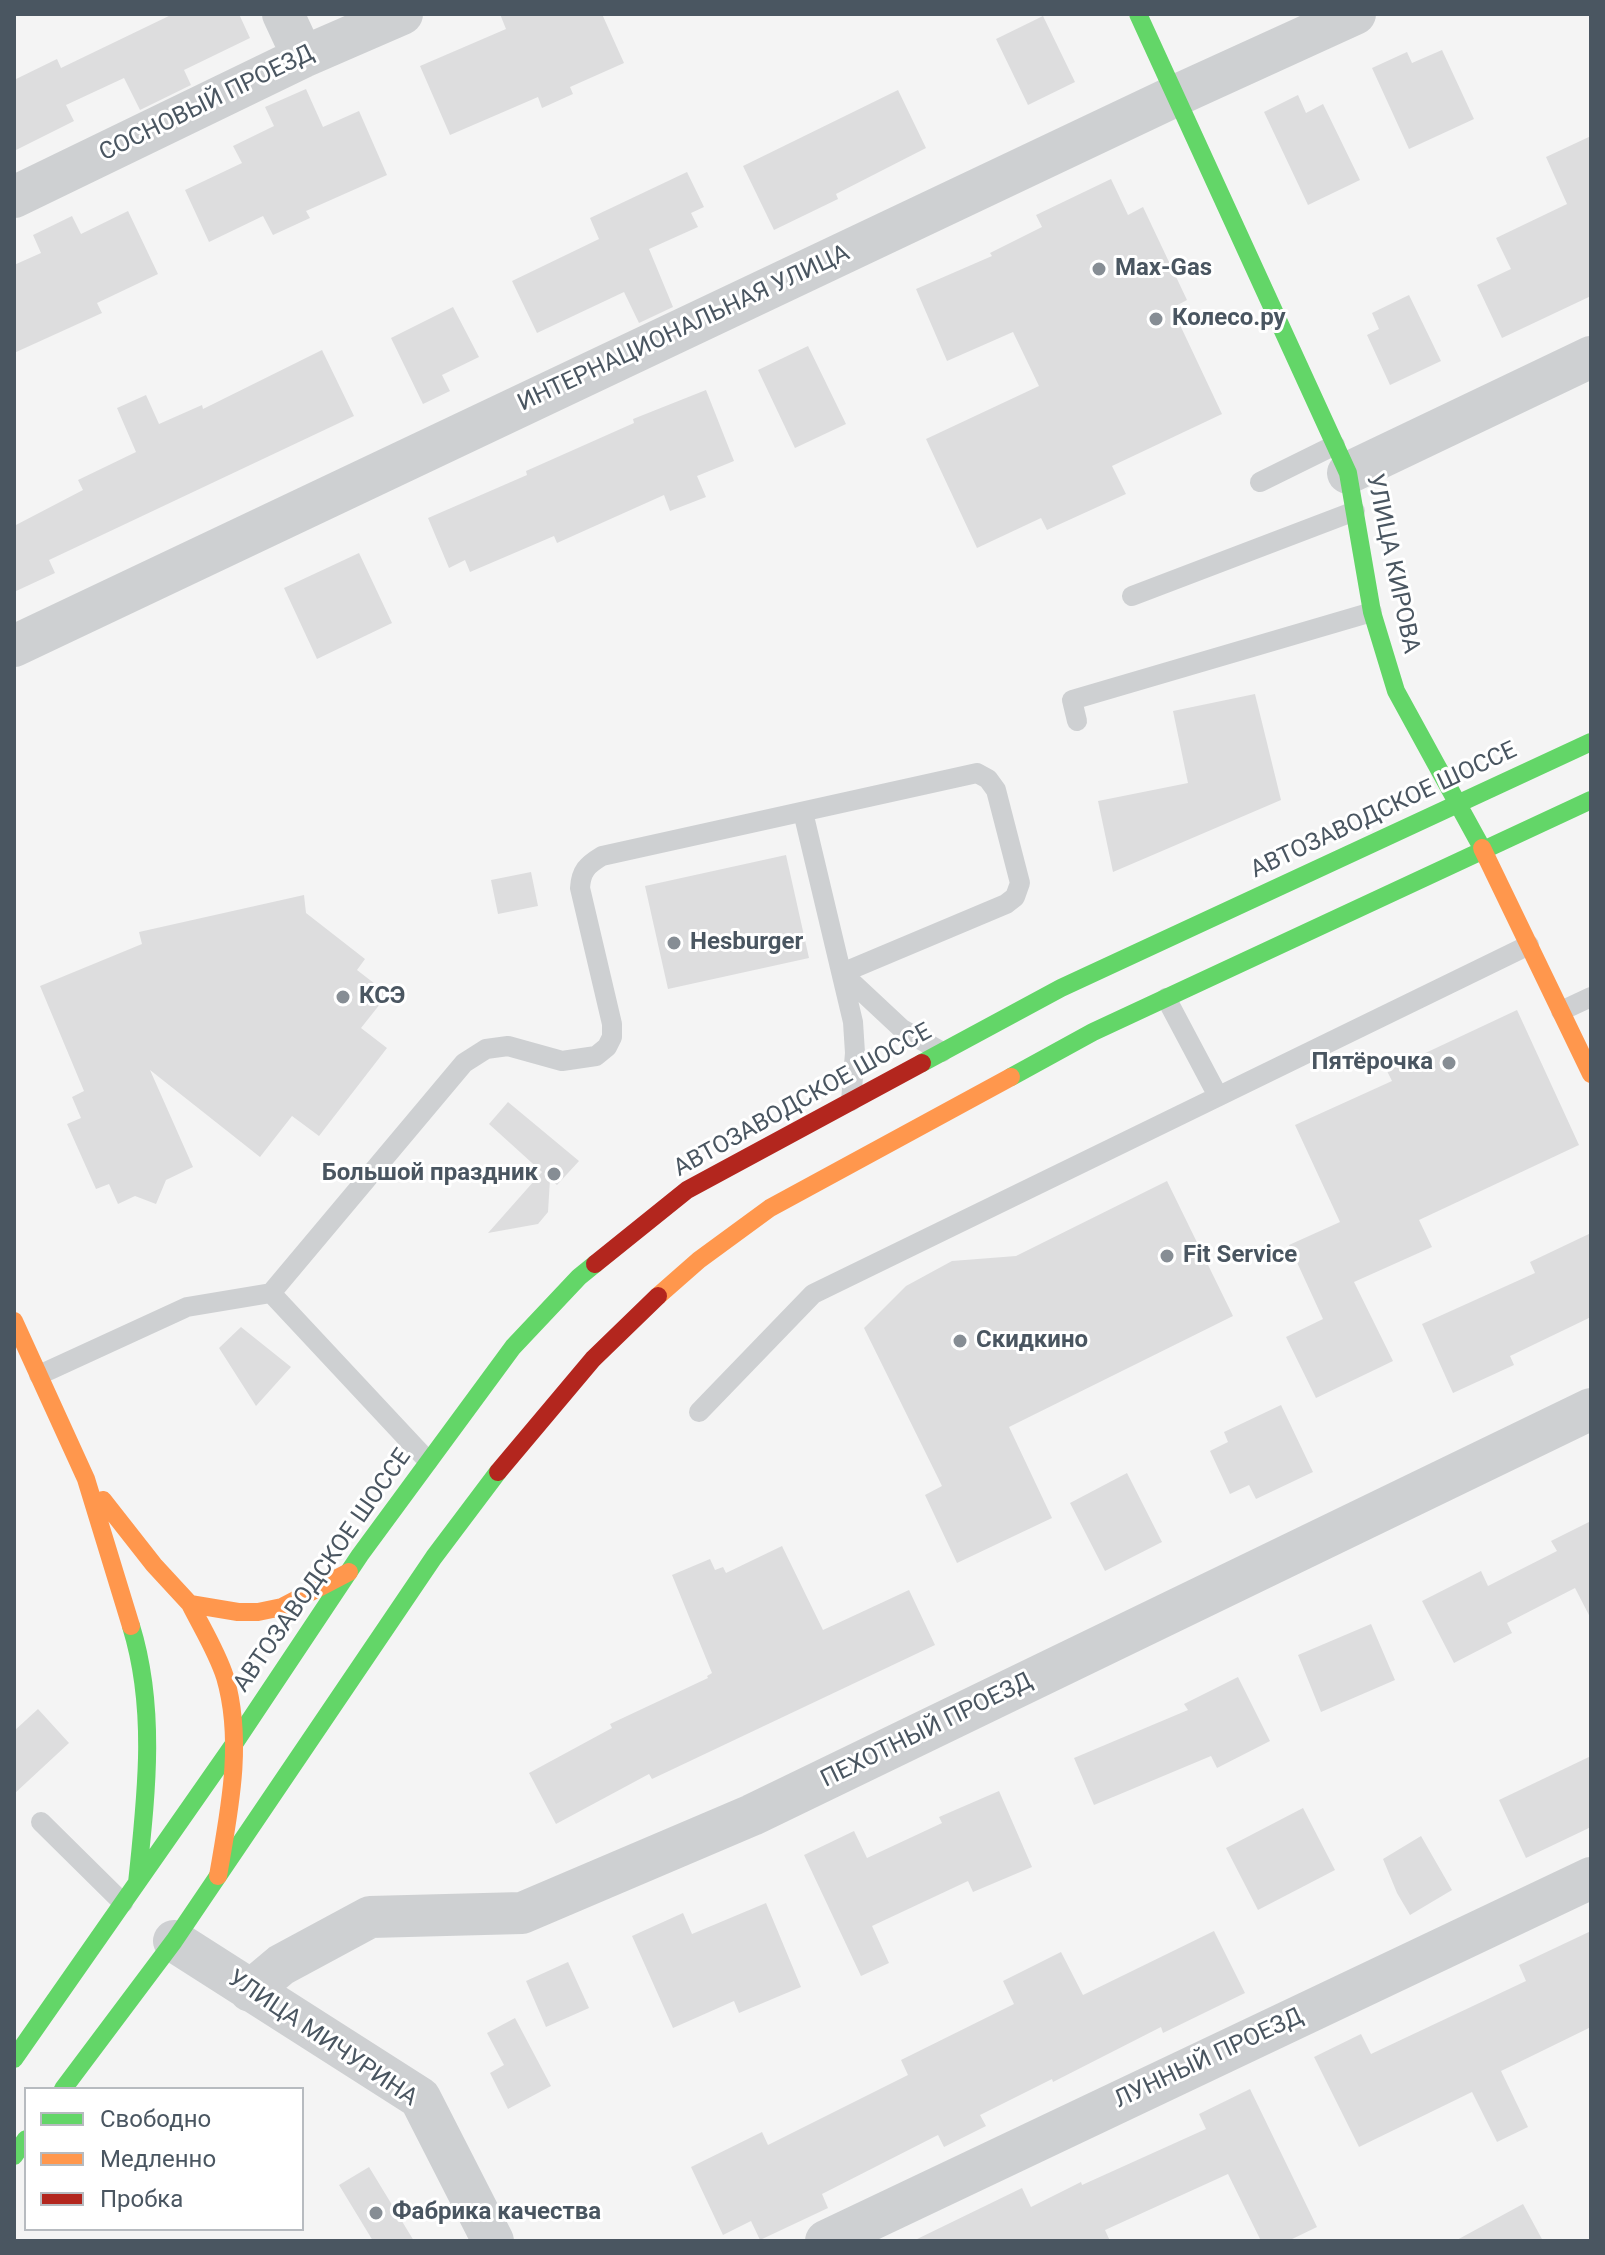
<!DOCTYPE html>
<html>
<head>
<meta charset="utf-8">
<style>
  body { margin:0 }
  #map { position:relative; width:1605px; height:2255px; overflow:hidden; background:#f4f4f4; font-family:Roboto,sans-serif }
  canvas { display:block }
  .frame { position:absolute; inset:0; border:16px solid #4a5661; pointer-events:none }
  .legend { position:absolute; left:24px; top:2087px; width:280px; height:144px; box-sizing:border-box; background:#fff; border:2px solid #b7bbc0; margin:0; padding:10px 14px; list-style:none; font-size:24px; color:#4a5661 }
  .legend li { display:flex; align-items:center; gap:16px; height:40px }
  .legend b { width:40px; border:2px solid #b7bbc0 }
</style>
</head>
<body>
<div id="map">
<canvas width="1605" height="2255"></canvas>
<div class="frame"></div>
<ul class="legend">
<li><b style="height:10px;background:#63d668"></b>Свободно</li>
<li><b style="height:10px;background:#ff974d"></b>Медленно</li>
<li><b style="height:10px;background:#b3261e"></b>Пробка</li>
</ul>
</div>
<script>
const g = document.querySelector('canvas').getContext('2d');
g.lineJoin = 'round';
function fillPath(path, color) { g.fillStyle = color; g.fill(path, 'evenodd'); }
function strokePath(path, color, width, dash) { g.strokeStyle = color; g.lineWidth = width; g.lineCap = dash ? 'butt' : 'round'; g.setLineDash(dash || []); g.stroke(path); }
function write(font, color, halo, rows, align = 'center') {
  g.font = font + ' Roboto,sans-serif'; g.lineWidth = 6; g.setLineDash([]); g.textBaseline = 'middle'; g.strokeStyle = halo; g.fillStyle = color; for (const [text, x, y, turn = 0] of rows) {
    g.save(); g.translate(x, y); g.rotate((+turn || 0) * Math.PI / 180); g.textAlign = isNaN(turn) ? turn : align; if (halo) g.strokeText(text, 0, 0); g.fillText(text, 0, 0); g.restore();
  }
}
fillPath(new Path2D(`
  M 173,14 L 239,14 L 250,38 L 184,70 L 191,85 L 140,110 L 124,78 L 66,105 L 74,121 L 14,151 L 14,80 L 57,59 L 61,68 Z
  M 500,14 L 602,14 L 624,63 L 570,87 L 573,94 L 542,108 L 538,97 L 450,135 L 420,66 L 506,29 Z
  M 1043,16 L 1075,82 L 1028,105 L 996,39 Z
  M 1442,50 L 1474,119 L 1409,149 L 1372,68 L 1407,52 L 1412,63 Z
  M 306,89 L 323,127 L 359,111 L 387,175 L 306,211 L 310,218 L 273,235 L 263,216 L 209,242 L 185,190 L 242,163 L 233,146 L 274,126 L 265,107 Z
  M 898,90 L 926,148 L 836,194 L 838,199 L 774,230 L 743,166 Z
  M 1298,95 L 1306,113 L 1323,104 L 1360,180 L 1308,205 L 1264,112 Z
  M 1591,136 L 1591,296 L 1502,338 L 1477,285 L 1511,269 L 1496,238 L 1567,204 L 1546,157 Z
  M 687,172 L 704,207 L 691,213 L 698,227 L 649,249 L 673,307 L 639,323 L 624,292 L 537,333 L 512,281 L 599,239 L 590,218 Z
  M 1111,179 L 1128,215 L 1143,207 L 1187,300 L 1172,308 L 1222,414 L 1112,466 L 1126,494 L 1047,530 L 1041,518 L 977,548 L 926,439 L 1039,386 L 1013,332 L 947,361 L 916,289 L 992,256 L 990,253 L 1042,227 L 1036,215 Z
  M 128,211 L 158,274 L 97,303 L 102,313 L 14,353 L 14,265 L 41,253 L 33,235 L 72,216 L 81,234 Z
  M 1409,295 L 1441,361 L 1390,385 L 1367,335 L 1379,329 L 1372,313 Z
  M 453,307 L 479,357 L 442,375 L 450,391 L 423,404 L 391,338 Z
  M 808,346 L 846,424 L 795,448 L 758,370 Z
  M 322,350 L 354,416 L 49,560 L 55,573 L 14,592 L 14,526 L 83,490 L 78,480 L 136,452 L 117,408 L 146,395 L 159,424 L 202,405 L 203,409 Z
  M 706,390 L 734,461 L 697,476 L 706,497 L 670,511 L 664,495 L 557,543 L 554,536 L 470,572 L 465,560 L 449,568 L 428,518 L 527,475 L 526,471 L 634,423 L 633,419 Z
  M 359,553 L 392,623 L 317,659 L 284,588 Z
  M 1255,694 L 1281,800 L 1113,872 L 1098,801 L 1188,783 L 1173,711 Z
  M 786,855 L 809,958 L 668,989 L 645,886 Z
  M 531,872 L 538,906 L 498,914 L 491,880 Z
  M 304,895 L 306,913 L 365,959 L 357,970 L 388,994 L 361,1028 L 387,1048 L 319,1136 L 292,1116 L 260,1157 L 150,1070 L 193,1167 L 166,1180 L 156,1204 L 135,1196 L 118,1204 L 109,1184 L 96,1189 L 67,1124 L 81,1118 L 72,1097 L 84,1091 L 40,986 L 142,944 L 139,932 Z
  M 1517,1010 L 1579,1145 L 1419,1220 L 1432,1247 L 1354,1282 L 1393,1361 L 1316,1398 L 1286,1337 L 1323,1319 L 1289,1245 L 1340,1222 L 1295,1125 L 1392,1081 L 1387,1071 Z
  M 508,1102 L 579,1161 L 557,1185 L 550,1179 L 548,1212 L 538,1224 L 488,1233 L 542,1172 L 489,1124 Z
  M 1167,1181 L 1233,1316 L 1009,1427 L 1052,1518 L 957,1563 L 925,1495 L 942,1486 L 864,1328 L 906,1286 L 952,1261 L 1016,1256 Z
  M 1591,1233 L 1591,1317 L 1510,1356 L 1514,1365 L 1453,1393 L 1422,1324 L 1535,1273 L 1530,1262 Z
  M 241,1327 L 291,1367 L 256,1406 L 219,1348 Z
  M 1281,1405 L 1313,1472 L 1256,1499 L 1249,1485 L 1230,1494 L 1210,1451 L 1228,1442 L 1224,1432 Z
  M 1127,1473 L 1162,1542 L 1105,1571 L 1070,1503 Z
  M 1591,1521 L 1591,1619 L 1575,1588 L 1507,1623 L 1512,1633 L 1454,1663 L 1422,1601 L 1481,1571 L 1488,1586 L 1557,1551 L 1551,1541 Z
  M 782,1546 L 823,1630 L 909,1590 L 935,1645 L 652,1779 L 649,1774 L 556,1824 L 529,1773 L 612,1728 L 610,1724 L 708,1678 L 707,1676 L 712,1673 L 672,1575 L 710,1559 L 715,1570 L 723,1567 L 726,1573 Z
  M 1371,1624 L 1395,1680 L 1321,1712 L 1298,1655 Z
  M 1238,1677 L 1270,1741 L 1217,1768 L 1211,1756 L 1094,1805 L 1074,1758 L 1188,1710 L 1184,1704 Z
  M 38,1709 L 69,1743 L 14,1794 L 14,1731 Z
  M 1591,1756 L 1591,1827 L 1526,1858 L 1499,1800 Z
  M 999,1791 L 1032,1867 L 973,1892 L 968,1881 L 872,1926 L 889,1963 L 861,1976 L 804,1855 L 854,1831 L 867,1858 L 942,1823 L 939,1817 Z
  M 1303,1808 L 1335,1870 L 1258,1910 L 1226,1848 Z
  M 1421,1836 L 1452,1890 L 1410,1915 L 1397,1893 L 1383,1859 Z
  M 766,1903 L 801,1987 L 739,2013 L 734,2001 L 673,2028 L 632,1936 L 683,1913 L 692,1934 Z
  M 1214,1931 L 1245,1993 L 1163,2033 L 1161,2027 L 1053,2082 L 1052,2079 L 980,2115 L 986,2126 L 944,2147 L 938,2135 L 822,2194 L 828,2208 L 760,2240 L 751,2221 L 723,2235 L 691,2167 L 762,2132 L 768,2145 L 908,2075 L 901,2060 L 1014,2004 L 1003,1981 L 1061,1952 L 1083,1995 Z
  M 1591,1931 L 1591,2027 L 1501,2071 L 1528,2127 L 1497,2142 L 1472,2092 L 1359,2147 L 1314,2057 L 1361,2034 L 1371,2054 L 1526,1981 L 1519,1965 Z
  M 568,1962 L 589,2008 L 546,2027 L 526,1981 Z
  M 515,2018 L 551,2086 L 508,2109 L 490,2073 L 504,2065 L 487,2033 Z
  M 1250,2089 L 1317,2227 L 1288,2241 L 1261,2241 L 1228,2174 L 1105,2230 L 1110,2241 L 913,2241 L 1022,2188 L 1031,2207 L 1081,2182 L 1082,2185 L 1206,2129 L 1199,2114 Z
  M 369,2167 L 414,2241 L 373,2241 L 339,2185 Z
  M 1523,2204 L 1543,2241 L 1455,2241 Z`), '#ddddde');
strokePath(new Path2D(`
  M 1260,482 L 1335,445
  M 1132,596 L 1355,511
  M 1077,721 L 1072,700 L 1372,612
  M 803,812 L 853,1022 L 855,1053 L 851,1101
  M 842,973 L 902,1029 L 942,1052
  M 1166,998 L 1218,1096
  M 1561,1011 L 1591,997
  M 271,1293 L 428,1461
  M 39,1375 L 187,1307 L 271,1293 L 464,1063 L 486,1049 L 508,1046 L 562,1061 L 596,1056 L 607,1047 L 612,1037 L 612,1024 L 580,888 C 581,871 587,865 602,856 L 977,773 L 988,779 L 996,790 L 1020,883 L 1015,897 L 1006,904 L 842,973
  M 699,1412 L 813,1294 L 1529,945
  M 41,1822 L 123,1903`), '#ced0d2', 20);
strokePath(new Path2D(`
  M 283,14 L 303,57
  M 14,197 L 303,57 L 402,14
  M 1348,473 L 1591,357
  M 14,646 L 1175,96 L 1355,14
  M 174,1941 L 420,2098 L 493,2241
  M 250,1991 L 281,1965 L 370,1917 L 522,1913 L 752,1815 L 1591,1409
  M 826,2241 L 1591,1878`), '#ced0d2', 42);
strokePath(new Path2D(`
  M 1138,14 L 1348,473 L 1372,612 L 1396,691 L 1482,848
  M 922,1063 L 1061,988 L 1591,742
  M 1011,1077 L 1093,1032 L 1591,800
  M 131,1626 C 157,1710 146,1797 137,1883
  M 14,2059 L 234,1744 L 360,1555 L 513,1347 L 579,1277 L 595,1264
  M 63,2089 L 174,1941 L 434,1557 L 498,1472
  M 14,2156 L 26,2139`), '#63d668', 18);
strokePath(new Path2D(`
  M 1482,848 L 1591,1074
  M 658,1296 L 699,1260 L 770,1208 L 1011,1077
  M 14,1321 L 86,1479 L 131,1626
  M 103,1500 L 154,1565 L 190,1604 L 238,1612 L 258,1612 L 282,1607 L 349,1572
  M 190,1604 C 202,1628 217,1652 225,1677 C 244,1742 229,1812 218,1876`), '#ff974d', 18);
strokePath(new Path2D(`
  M 595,1264 L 687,1190 L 922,1063
  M 498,1472 L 593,1359 L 658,1296`), '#b3261e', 18);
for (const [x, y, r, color] of [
  [1099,269,8,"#868d94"],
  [1156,319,8,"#868d94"],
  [674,943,8,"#868d94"],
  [343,997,8,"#868d94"],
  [1449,1063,8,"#868d94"],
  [554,1174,8,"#868d94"],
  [1167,1256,8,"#868d94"],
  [960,1341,8,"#868d94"],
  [376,2213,8,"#868d94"]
]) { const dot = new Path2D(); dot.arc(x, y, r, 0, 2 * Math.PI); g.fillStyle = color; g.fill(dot); strokePath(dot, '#fff', 3); }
write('24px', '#4a5661', '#fff', [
  ["СОСНОВЫЙ ПРОЕЗД",207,104,-26],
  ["ИНТЕРНАЦИОНАЛЬНАЯ УЛИЦА",684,329,-25],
  ["УЛИЦА КИРОВА",1392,564,78],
  ["АВТОЗАВОДСКОЕ ШОССЕ",1384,811,-25],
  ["АВТОЗАВОДСКОЕ ШОССЕ",803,1101,-29],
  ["АВТОЗАВОДСКОЕ ШОССЕ",323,1571,-55],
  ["ПЕХОТНЫЙ ПРОЕЗД",927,1731,-26],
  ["УЛИЦА МИЧУРИНА",322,2039,34],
  ["ЛУННЫЙ ПРОЕЗД",1209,2059,-25]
]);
write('bold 24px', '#4a5661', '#fff', [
  ["Max-Gas",1115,269],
  ["Колесо.ру",1172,319],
  ["Hesburger",690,943],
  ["КСЭ",359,997],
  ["Пятёрочка",1433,1063,"right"],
  ["Большой праздник",538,1174,"right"],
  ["Fit Service",1183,1256],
  ["Скидкино",976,1341],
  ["Фабрика качества",392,2213]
], 'left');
</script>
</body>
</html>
